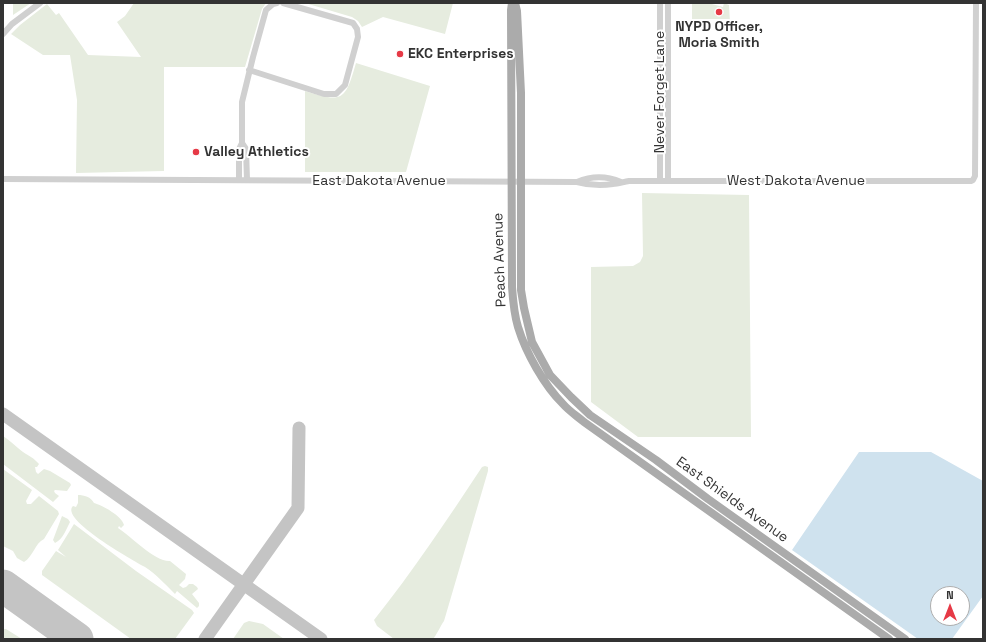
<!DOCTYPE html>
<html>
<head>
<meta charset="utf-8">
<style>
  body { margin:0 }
  #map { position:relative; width:986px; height:642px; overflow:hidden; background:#fff; font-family:"Space Grotesk",sans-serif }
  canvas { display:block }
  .frame { position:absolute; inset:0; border:4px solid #333; pointer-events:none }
  .north { position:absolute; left:930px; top:586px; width:40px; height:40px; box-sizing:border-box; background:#fff; border:1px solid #adadad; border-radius:50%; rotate:0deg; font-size:11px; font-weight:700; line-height:16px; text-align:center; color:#333 }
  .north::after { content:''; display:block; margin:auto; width:14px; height:18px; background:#e63946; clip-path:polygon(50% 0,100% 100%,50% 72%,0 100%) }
</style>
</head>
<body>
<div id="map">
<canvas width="986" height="642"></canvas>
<div class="frame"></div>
<div class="north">N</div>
</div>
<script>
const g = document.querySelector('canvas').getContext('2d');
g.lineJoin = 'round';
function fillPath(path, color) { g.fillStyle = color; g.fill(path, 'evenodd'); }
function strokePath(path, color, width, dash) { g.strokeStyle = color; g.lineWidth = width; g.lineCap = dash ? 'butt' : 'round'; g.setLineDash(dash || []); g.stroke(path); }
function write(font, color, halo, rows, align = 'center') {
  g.font = font + ' "Space Grotesk",sans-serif'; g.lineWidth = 4; g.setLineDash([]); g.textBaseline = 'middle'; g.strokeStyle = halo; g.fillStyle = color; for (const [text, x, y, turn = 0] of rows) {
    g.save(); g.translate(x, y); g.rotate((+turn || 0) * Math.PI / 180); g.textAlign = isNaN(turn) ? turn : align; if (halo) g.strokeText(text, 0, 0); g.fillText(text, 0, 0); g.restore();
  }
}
fillPath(new Path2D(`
  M 13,3 L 31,3 L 13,15 Z
  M 134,3 L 266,3 L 262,9 L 245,67 L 164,67 L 164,171 L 76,173 L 77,100 L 70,55 L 43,55 L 11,34 L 20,25 L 47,4 L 56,15 L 59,13 L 88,55 L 141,57 L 117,22 L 125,16 Z
  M 305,3 L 453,3 L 445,34 L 383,17 L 362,27 L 358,21 L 352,17 Z
  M 692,3 L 708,3 L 723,7 L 724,3 L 729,5 L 730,23 L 727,24 L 727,19 L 694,19 L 693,24 L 688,25 L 687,22 L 692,22 Z
  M 356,63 L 430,86 L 406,172 L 305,172 L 305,91 C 343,103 345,101 356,63 Z
  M 642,193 L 749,195 L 751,437 L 638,437 L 591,402 L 591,267 L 633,266 L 640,262 L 643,256 Z
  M 3,436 C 11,441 16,447 23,452 C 29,456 34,458 39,464 L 37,467 L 35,467 L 36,472 L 38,474 L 44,469 L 50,471 L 70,483 L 71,485 L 67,491 L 55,490 L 54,491 L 55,493 L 59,496 L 53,502 L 3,464 Z
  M 485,466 L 488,467 L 488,471 L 444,621 C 441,625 436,636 433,639 L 394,639 L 377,626 L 374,620 C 413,571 447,520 482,467 Z
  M 3,469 L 32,490 L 26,501 L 27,504 L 31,504 L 39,496 L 58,511 L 59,514 L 44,539 C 35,543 33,557 24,562 L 17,558 L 13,551 L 3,546 Z
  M 78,495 C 84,495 91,497 94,503 C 102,505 122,516 124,525 L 121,528 L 119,526 L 118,528 C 131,536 155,562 170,561 L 186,574 L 185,579 L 179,585 L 183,588 L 186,587 L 189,584 L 193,584 L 197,587 L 198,589 L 192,594 L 199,603 L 199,606 L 197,608 L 177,591 L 175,594 C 165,584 156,574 145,567 C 134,561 59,519 73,506 L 76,507 L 78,503 Z
  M 62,516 L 68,519 L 70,522 C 66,530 63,539 55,543 L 53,540 Z
  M 74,524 L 136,571 L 192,610 L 194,613 L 175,639 L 131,639 L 42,575 L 42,571 L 56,551 L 66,557 L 58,550 Z
  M 249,621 L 263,624 L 284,639 L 233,639 L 244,623 Z
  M 3,629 L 6,629 L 22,639 L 3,639 Z`), '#e6ecdf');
fillPath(new Path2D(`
  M 859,452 L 931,452 L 983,481 L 983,596 L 952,639 L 918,639 L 792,550 ZM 938,594 L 962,594 L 962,618 L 938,618 Z`), '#cfe2ee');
strokePath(new Path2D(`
  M 3,414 L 321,639
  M 205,639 L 298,508 L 299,428`), '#c4c4c4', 13);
strokePath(new Path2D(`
  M 3,586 L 77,639`), '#c4c4c4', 33);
strokePath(new Path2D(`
  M 3,34 L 12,24 L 40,3
  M 249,70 L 324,94 L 336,94 L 345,85 L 358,37 L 357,29 L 353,23 L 283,3
  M 3,179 L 577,182 C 588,185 601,186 613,184 C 618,184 623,182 629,181 L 971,181 L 973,180 L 975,176 L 976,3
  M 239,180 L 239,149 L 242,143
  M 247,180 L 246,149 L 242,143 L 242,102 L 253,57 L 266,10 L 273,4 L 277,3
  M 660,181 L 660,3
  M 668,181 L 668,3
  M 577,182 C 591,176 607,176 621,182`), '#d0d0d0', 6);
strokePath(new Path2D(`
  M 512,3 L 511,10 L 512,287 C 513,301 514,314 518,327 C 526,353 544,385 563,404 C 569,411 577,416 584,422 L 889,639
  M 515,3 L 517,11 L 521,93 L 521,290 L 524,308 L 532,342 L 550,375 L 571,397 L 590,415 L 656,460 L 708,499 L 905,639`), '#ababab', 8);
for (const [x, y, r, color] of [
  [719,12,4,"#e63946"],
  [400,54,4,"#e63946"],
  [196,152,4,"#e63946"]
]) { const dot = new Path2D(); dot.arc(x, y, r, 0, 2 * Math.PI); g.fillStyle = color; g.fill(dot); strokePath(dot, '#fff', 1.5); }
write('bold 14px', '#333', '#fff', [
  ["NYPD Officer,",719,27,"center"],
  ["Moria Smith",719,43,"center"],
  ["EKC Enterprises",408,54],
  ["Valley Athletics",204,152]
], 'left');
write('14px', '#333', '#fff', [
  ["Never Forget Lane",660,92,-90],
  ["East Dakota Avenue",379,181],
  ["West Dakota Avenue",796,181],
  ["Peach Avenue",500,260,-92],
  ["East Shields Avenue",732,500,36]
]);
</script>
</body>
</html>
